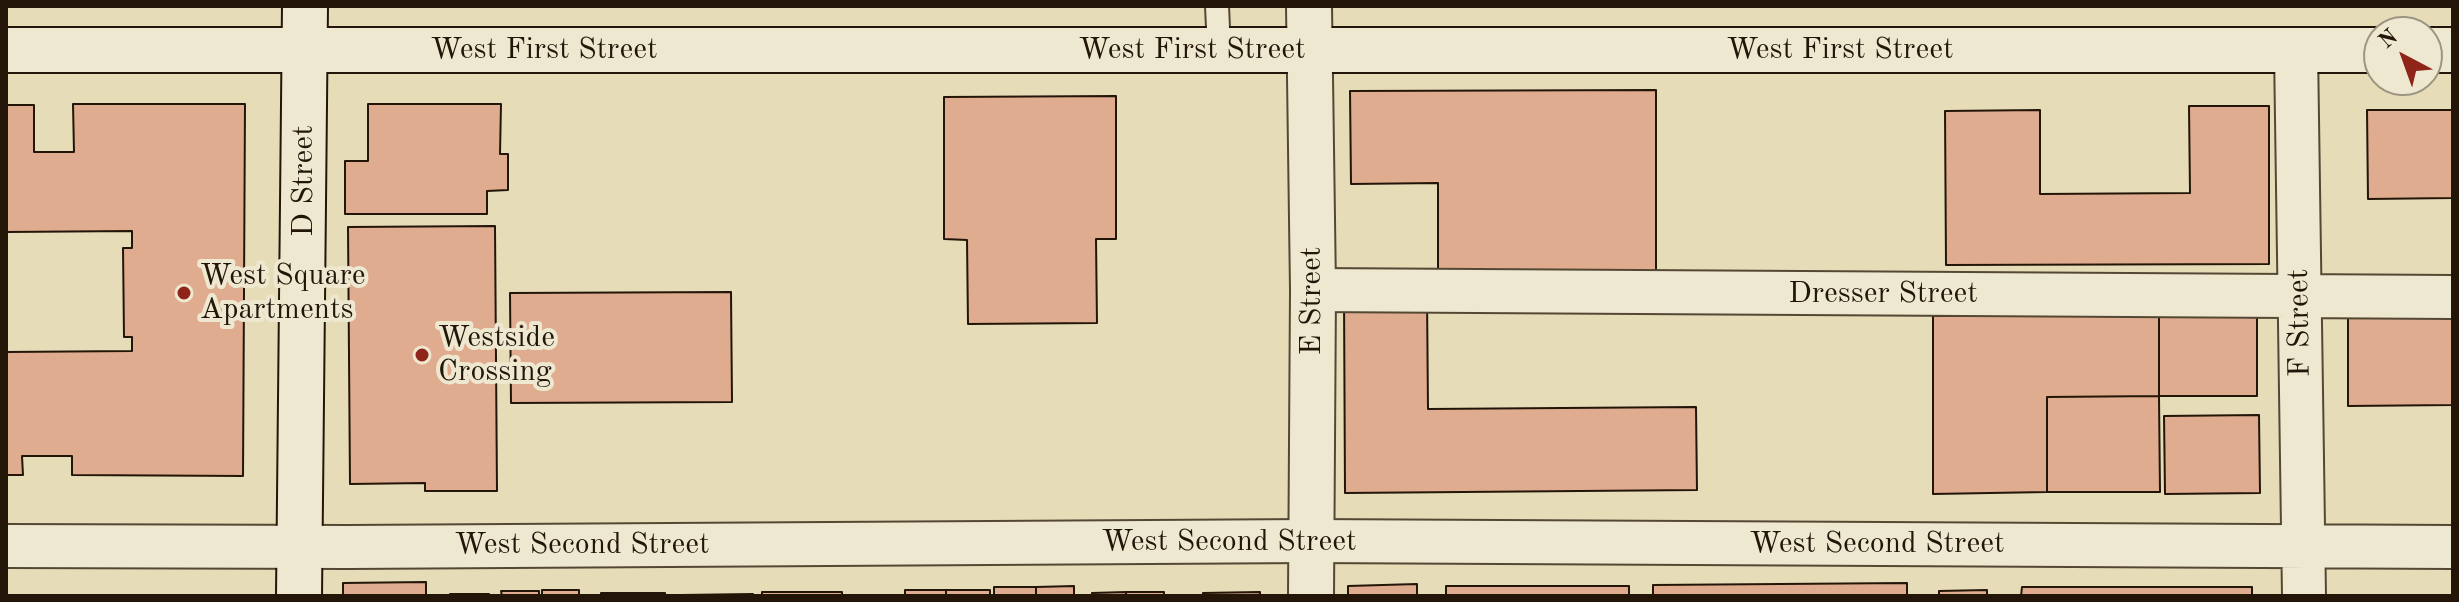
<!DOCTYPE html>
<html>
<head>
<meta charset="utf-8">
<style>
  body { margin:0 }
  #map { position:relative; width:2459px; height:602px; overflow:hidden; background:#e6dcb8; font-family:"Old Standard TT",serif }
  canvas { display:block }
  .frame { position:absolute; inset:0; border:8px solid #231609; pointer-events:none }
  .north { position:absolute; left:2363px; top:16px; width:80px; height:80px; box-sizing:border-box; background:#efe8d1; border:2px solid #9d9481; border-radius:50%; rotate:319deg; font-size:22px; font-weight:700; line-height:32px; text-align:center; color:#231609 }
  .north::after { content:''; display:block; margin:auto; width:28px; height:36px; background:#8f2418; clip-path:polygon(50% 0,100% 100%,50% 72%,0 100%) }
</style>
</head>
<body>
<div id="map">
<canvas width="2459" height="602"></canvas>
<div class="frame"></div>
<div class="north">N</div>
</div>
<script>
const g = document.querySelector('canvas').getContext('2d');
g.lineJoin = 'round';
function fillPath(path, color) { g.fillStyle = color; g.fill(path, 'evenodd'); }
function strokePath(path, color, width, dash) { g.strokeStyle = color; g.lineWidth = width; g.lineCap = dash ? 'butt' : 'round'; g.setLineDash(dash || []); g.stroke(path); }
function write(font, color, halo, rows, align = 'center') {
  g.font = font + ' "Old Standard TT",serif'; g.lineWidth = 8; g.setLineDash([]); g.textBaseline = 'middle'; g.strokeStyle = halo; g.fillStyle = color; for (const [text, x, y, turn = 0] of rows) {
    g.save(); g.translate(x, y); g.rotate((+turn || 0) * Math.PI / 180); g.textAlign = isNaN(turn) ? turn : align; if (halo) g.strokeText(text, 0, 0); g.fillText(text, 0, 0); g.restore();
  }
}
const building = new Path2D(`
  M 1656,90 L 1656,277 L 1438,278 L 1438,183 L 1351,184 L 1350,91 Z
  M 1116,96 L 1116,239 L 1096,239 L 1097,323 L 968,324 L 967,240 L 944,239 L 944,97 Z
  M 73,104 L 245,104 L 243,476 L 72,475 L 72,456 L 22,456 L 23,475 L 6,475 L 6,352 L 132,351 L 132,337 L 124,337 L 123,248 L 132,248 L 132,231 L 6,232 L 6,105 L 34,105 L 34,152 L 74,152 Z
  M 368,104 L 501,104 L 500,154 L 508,154 L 508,190 L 487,191 L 487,214 L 345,214 L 345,161 L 368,161 Z
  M 2189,106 L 2269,106 L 2269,264 L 1946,265 L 1945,111 L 2040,110 L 2040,194 L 2190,193 Z
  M 2367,110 L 2453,110 L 2453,198 L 2368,199 Z
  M 495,226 L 497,491 L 425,491 L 425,483 L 350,484 L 348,227 Z
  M 731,292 L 732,402 L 511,403 L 510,293 Z
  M 1427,296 L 1428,409 L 1696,407 L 1697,490 L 1345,493 L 1344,297 Z
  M 2257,313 L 2257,396 L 2159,396 L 2159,314 Z
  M 2453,313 L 2453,405 L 2348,406 L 2348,314 Z
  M 2159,314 L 2159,396 L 2047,397 L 2047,492 L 1933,494 L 1933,316 Z
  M 2159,396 L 2160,492 L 2047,492 L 2047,397 Z
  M 2259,415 L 2260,493 L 2165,494 L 2164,416 Z
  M 426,582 L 426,596 L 343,596 L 343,583 Z
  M 1907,583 L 1907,596 L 1653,596 L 1653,585 Z
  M 1417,584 L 1417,596 L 1348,596 L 1348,586 Z
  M 1074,586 L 1074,596 L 1036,596 L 1036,587 Z
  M 1446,586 L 1629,586 L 1629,596 L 1446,596 Z
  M 994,587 L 1036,587 L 1036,596 L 994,596 Z
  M 2022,587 L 2252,587 L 2252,596 L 2021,596 Z
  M 542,590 L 579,590 L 579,596 L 542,596 Z
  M 905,590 L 946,590 L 946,596 L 905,596 Z
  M 946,590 L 990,590 L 990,596 L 946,596 Z
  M 1987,590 L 1987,596 L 1939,596 L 1939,591 Z
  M 501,591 L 539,591 L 539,596 L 502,596 Z
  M 762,592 L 842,592 L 842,596 L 762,596 Z
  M 1126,592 L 1164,592 L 1164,596 L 1126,596 Z
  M 1126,592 L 1126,596 L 1092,596 L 1092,593 Z
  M 1260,592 L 1260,596 L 1203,596 L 1203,593 Z
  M 601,593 L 665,593 L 665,596 L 601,596 Z
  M 450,594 L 489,594 L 489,596 L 450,596 Z
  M 753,594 L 753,596 L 681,596 L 681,595 Z`);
fillPath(building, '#dfac8f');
strokePath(building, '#231609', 2);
const service = new Path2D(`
  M 1217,6 L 1219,50`);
const minor = new Path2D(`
  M 2296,50 L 2304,596
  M 1313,290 L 2453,297
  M 6,546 L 348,547 L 1310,541 L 2453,547`);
const tertiary = new Path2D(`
  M 1309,6 L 1313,290 L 1311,596`);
const secondary = new Path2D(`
  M 6,50 L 2379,50
  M 2427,50 L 2453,50
  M 299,596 L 305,6`);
strokePath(service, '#544835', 26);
strokePath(minor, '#544835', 46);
strokePath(tertiary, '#544835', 48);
strokePath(secondary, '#231609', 48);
strokePath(service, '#efe8d1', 22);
strokePath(minor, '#efe8d1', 42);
strokePath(tertiary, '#efe8d1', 44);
strokePath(secondary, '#efe8d1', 44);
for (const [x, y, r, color] of [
  [184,293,8,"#8f2418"],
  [422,355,8,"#8f2418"]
]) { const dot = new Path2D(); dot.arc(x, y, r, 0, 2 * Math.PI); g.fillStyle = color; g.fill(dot); strokePath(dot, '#efe8d1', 3); }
write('30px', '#231609', '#efe8d1', [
  ["West First Street",544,50],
  ["West First Street",1192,50],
  ["West First Street",1840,50],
  ["D Street",304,181,-90],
  ["Dresser Street",1883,294],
  ["E Street",1312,301,-90],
  ["F Street",2300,323,-91],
  ["West Second Street",1229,542],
  ["West Second Street",1877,544],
  ["West Second Street",582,545]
]);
write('30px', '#231609', '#efe8d1', [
  ["West Square",200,276],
  ["Apartments",200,310],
  ["Westside",438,338],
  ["Crossing",438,372]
], 'left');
</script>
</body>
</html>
